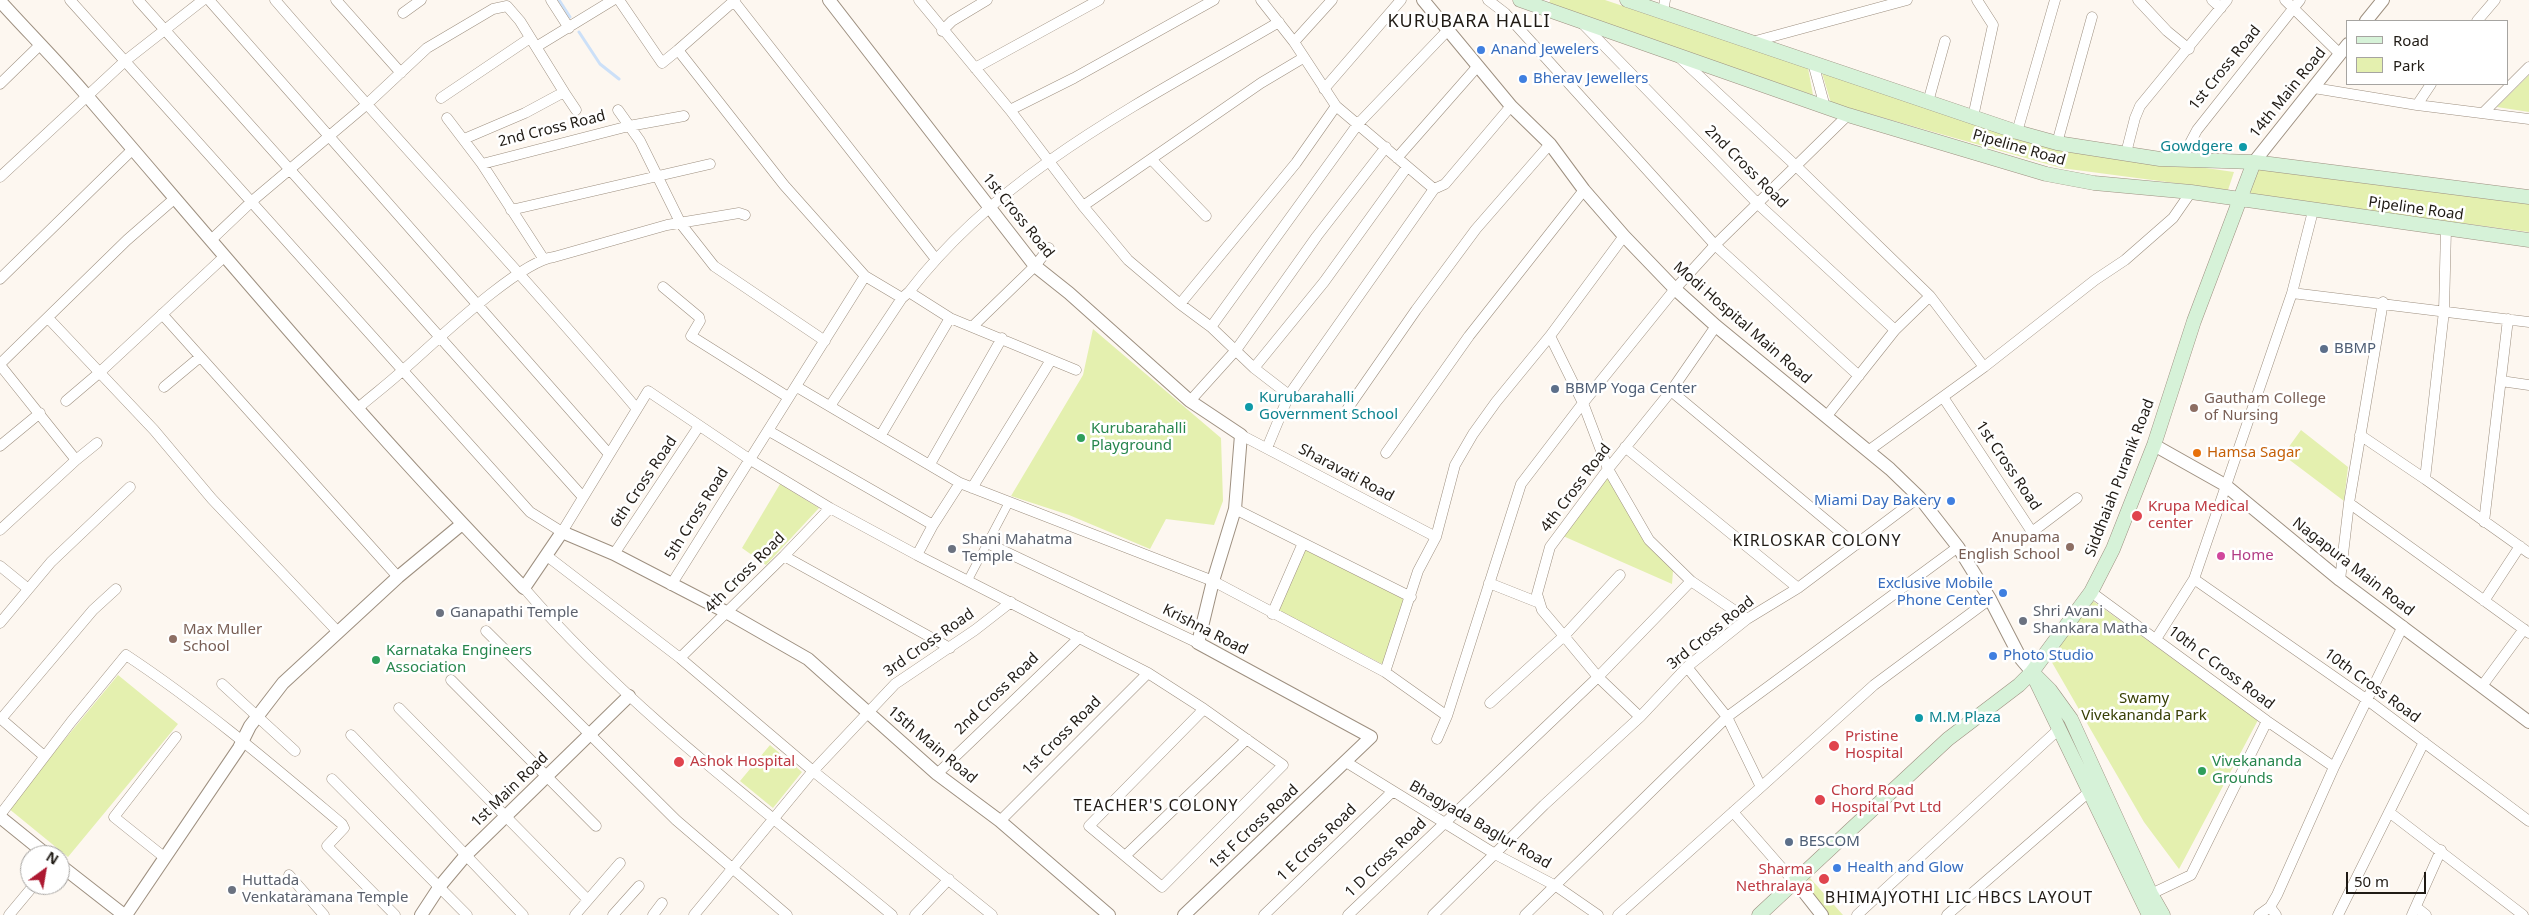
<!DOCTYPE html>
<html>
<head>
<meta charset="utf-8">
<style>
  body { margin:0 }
  #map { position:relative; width:2529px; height:915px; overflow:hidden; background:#fdf7f0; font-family:"Noto Sans",sans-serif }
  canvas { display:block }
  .legend { position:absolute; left:2346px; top:20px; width:162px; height:65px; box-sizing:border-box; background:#fff; border:1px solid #a6a4a1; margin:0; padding:6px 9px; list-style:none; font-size:15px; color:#201b15 }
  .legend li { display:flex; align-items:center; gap:10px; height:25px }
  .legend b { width:25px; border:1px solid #a6a4a1 }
  .north { position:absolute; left:20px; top:845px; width:50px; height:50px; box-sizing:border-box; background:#fff; border:1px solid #a6a4a1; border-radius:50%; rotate:32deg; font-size:14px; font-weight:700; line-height:20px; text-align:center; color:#201b15 }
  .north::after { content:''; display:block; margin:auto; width:18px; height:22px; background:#ad1931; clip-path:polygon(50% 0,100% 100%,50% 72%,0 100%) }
  .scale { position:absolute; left:2346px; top:872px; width:80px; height:22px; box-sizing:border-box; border:2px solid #201b15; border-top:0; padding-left:6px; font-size:15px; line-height:18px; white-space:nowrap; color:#201b15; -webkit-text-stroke:4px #fff; paint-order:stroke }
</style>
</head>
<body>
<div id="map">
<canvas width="2529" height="915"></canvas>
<ul class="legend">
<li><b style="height:6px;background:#d6f2d8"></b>Road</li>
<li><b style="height:14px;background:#e4f0af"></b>Park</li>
</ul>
<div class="north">N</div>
<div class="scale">50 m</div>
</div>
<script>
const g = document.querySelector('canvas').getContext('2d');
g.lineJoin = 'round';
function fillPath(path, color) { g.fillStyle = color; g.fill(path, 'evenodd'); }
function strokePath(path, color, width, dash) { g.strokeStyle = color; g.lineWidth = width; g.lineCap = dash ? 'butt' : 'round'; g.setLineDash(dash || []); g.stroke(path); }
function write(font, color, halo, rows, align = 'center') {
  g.font = font + ' "Noto Sans",sans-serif'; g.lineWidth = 5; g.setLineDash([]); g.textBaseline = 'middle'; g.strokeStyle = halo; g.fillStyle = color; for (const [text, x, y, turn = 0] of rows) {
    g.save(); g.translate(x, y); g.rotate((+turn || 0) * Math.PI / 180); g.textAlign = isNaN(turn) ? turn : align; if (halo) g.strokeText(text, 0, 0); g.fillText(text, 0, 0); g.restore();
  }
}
fillPath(new Path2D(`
  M 1550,0 L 1605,0 L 1808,68 L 1813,95 L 1549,5 Z
  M 1822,73 L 2044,145 L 2234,172 L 2228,190 L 2061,168 L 1831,103 Z
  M 2529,75 L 2529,112 L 2497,107 Z
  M 2254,166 L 2529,202 L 2529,232 L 2250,195 Z
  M 1093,329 L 1221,438 L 1223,501 L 1214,525 L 1166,519 L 1150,549 L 1069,515 L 1011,496 L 1083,375 Z
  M 2301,430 L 2348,467 L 2344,501 L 2283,455 Z
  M 1608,477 L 1644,541 L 1673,571 L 1672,584 L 1563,536 Z
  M 780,484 L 819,508 L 766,565 L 742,548 Z
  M 1303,547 L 1407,599 L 1384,665 L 1276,609 Z
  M 2093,601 L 2258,720 L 2179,869 L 2144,822 L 2050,659 Z
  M 118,675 L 178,724 L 68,857 L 8,808 Z
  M 770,745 L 802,772 L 773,808 L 740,781 Z
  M 1810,878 L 1843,915 L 1826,915 L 1804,884 Z`), '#e4f0af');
strokePath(new Path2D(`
  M 559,0 L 570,17
  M 579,32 L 600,64 L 619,79`), '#cce0f8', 3);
const pedestrian = new Path2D(`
  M 968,580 L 1008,504`);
const minor = new Path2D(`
  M 70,0 L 530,512 L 562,532 L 648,391 L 749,459 L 830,508 L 917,555 L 1148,673 L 1204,709 L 1283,765 L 1162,887 L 1089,826 L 1204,709
  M 138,0 L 582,496
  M 209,0 L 609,454
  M 275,0 C 394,138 520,270 637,409
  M 336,0 L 401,73
  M 551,0 L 569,28
  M 619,0 L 662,63 L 678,50
  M 733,0 L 935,258
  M 919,0 L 1010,110 L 1083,206 L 1128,260 L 1180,304 L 1211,327 L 1254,368 L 1289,395
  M 1261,0 L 1294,42 L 1336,106 L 1434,189
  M 1488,0 L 1505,13 L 1715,245 L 1859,376
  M 2138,0 L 2167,31 L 2189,49
  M 2212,0 L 2221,8
  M 2285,0 L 2340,54
  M 1663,12 L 1665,0
  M 403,13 L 421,0
  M 2477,21 L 2495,0
  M 1582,23 L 1758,204 L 1895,330
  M 942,31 L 952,21 L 987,0
  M 1294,42 L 1332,0
  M 1752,42 L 1907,0
  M 536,47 L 613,0
  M 1681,59 L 1795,165 L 1930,296 L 1895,330 L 1826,417
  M 1813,63 L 1825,107
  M 975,68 L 1099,0
  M 0,84 L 40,45
  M 2314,88 L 2417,105 L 2529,119
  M 1324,89 L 1401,0
  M 564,92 L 576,110
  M 441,98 L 530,38
  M 1928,102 L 1945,41
  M 2417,105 L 2431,84
  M 618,110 L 640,141 L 681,224 L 714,266 L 825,341
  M 1010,110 L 1074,78 L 1214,0
  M 2484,112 L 2529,67
  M 1973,117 L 1993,25 L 1977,0
  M 447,118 L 482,164 L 543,258
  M 2017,132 L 2055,0
  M 2057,143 L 2092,17
  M 2126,153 L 2135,118 L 2140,106 L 2227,0
  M 1397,158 L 1477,67
  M 1152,160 L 1206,216
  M 2181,160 L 2197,130 L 2300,0
  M 482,164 L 629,126 L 684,116
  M 0,177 L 125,61 L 203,0
  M 1083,206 L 1261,83 L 1303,58
  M 511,210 L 710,164
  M 2446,229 L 2444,311 L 2425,479 L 2529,553
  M 1624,236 L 1550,336 L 1583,403 L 1608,469 L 1649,540 L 1691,581
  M 211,240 L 251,202 L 366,105 L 427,48 L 493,9 L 507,6 L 520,21 L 564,92 L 525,113 L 464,139
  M 865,276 L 902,298 L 909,292 L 950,318 L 1076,370
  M 0,279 L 132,150
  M 663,287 L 699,317 L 700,321 L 691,336 L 788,397
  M 909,292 C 1003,169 1148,99 1279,22
  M 2292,293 L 2313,211
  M 1930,296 L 1984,367
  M 1180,304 L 1296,163 L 1336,106
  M 162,314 L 398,577
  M 49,319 L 154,430 L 212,499 L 338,632
  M 973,326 L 1035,266 L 1049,248
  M 1211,327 L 1358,124 L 1448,30
  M 0,364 L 127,240 L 174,199
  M 0,365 L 76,460 L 0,530
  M 1254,368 L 1324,282 L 1407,167
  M 2501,381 L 2529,385
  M 164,387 L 200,357
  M 797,387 L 960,483 L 1213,581 L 1385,672 L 1447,716 L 1521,484 L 1583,403 L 1675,289 L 1715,245 L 1848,115
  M 1671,391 L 1856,545
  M 1943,397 L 2032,532 L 2077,498
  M 66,401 L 99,373 L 225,256
  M 1190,401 L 1236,350 L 1317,236 L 1386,147
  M 830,406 L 902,298
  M 358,408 C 373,395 388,384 402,371 C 432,345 519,261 554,257 L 667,225 L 739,213 L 745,215
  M 1348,408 L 1416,310 L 1476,229 L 1550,144
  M 769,431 L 933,525
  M 881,435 L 950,318
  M 1241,435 L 1436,537
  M 2360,435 L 2425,479
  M 0,446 L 40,413
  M 1625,447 L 1798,588
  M 1267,448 L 1289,395 L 1434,189 L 1445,184 L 1511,106
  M 1868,451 L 1984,367 L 2095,280 L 2125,260 L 2173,218 L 2191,192
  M 1386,453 L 1469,336 L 1584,190
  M 76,460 L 97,443
  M 930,464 L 1002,338
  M 972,488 L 1051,360
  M 2349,503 L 2529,633
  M 1235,509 L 1411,597
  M 2484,522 L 2508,319
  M 987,543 L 1198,643
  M 614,554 L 699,426
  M 917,555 L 933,525 L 960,483
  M 547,556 L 680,658 L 813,771 L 992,915
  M 784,556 L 950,648
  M 0,566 L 27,588
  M 2194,579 L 2366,699 L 2529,821
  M 2340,580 L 2349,503 L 2383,302
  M 1489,583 L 1537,602
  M 671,585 L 865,276 L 784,185 L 678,50 L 735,0
  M 524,588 C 631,712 766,811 892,915
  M 2091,592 L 2267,721 L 2334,767
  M 2484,601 L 2520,546
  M 1272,614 L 1303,543
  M 0,623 L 51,562 L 130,487
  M 486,631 L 676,820 L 787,915
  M 2156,639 L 2194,579 L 2292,293 L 2529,322
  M 680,658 L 784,556 L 830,508
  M 1687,667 L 1727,717 L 1958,547
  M 1385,672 L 1418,571 L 1436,537 L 1455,465 L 1473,434 L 1496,402 L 1550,336
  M 451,680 L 596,826
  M 222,684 L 295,751
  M 2482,686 L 2524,629
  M 1490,703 L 1564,636 L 1620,575
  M 399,708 L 588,900
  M 1640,717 L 1598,677 L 1564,636 L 1542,610 L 1537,594 L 1550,547 L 1608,469 L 1671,391 L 1716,326
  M 0,718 L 44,756
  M 1,719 L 93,610 L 116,589
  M 351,735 L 523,915
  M 1437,739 L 1447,716
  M 1346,762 L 1495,854 L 1556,886 L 1598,915
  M 937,774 L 1080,637
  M 332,779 L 467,915
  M 1761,787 L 1874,685 L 1990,599
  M 1733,812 L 1795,883
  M 2389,812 L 2523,915
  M 0,815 L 71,722 L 126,655 C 203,706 272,765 342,824 L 344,828 L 327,846 L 395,915
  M 1000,821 L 1148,673
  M 1125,856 L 1247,739
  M 164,857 L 114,817 L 176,737
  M 289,875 L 324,915
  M 2151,894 L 2191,875 L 2267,721
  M 2270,907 L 2276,915
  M 2416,907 L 2426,915
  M 9,915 L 34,885
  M 575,915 L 620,863
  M 613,915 L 639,886
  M 653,915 L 662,903
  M 694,915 L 813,771 L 895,684 L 975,630 L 1011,602
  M 915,915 L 949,879
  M 1264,915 L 1392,792
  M 1348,915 L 1598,677 L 1691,581 L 1747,619
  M 1433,915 L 1544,805 L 1640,717 L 1687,667 L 1747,619 L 1798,588 L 1919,497
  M 1525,915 L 1727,717 L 1761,787 L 1618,915
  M 1857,915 L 2059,729
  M 1947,915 L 2090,791
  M 2259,915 L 2270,907 L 2277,895 L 2334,767 L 2403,626
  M 2338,915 L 2424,742
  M 2412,915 L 2441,850`);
const tertiary = new Path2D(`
  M 829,0 L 1035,266 L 1069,293 L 1190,401 L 1241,435 L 1235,509 L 1213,581 L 1198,643 L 1371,737 L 1184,915
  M 1423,0 L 1511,106 L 1550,144 L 1584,190 L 1624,236 L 1675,289 L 1716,326 L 1890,469 L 1919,497 L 1958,547 L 1990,599 L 2021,659 L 2032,672
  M 0,1 C 29,33 60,64 88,97 C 231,263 371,431 524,588 L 562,532 L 614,554 L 726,612 L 808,659 L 937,774 L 1000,821 L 1109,915
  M 2366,21 L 2383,0
  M 2254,162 L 2348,44
  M 2154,445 L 2225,485 L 2340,580 L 2529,722
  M 0,817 L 47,855
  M 60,865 L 124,915
  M 1796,882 L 1822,915
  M 126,915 L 239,748 L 250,726 L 283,683 L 398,577 L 462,524
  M 421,915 L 440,886 L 466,855 L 629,696`);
const secondary = new Path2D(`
  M 1520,0 L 1848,115 L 2046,174 L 2094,183 L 2191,192 L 2529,240
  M 1627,0 L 2017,132 L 2057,143 L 2160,159 L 2254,162 L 2529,197
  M 2032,672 L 2050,690 L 2071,719 L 2151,894 L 2163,915
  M 2034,677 L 2149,915
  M 1759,915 L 1948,739 L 2019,685 L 2032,672 L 2091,592 L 2113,549 L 2154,445 L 2194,321 L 2254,162`);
strokePath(pedestrian, '#9e9080', 9);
strokePath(minor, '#9e9080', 11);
strokePath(tertiary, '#9e9080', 14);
strokePath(secondary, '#9e9080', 15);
strokePath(pedestrian, '#fff', 8);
strokePath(minor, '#fff', 10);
strokePath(tertiary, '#fff', 12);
strokePath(secondary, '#d6f2d8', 14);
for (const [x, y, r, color] of [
  [1481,50,5,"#3f7fe0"],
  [1523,79,5,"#3f7fe0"],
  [2243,147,5,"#0f9aa8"],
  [2324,349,5,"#5c6f8a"],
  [1555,389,5,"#5c6f8a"],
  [1249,407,5,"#0f9aa8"],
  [2194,408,5,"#8d6e63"],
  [1081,438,5,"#2e9e5b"],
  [2197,453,5,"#e8710a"],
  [1951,501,5,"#3f7fe0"],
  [2137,516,6,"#e0444e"],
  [2070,547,5,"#8d6e63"],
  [952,549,5,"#6b7280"],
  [2221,556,5,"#d1479c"],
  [2003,593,5,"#3f7fe0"],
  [440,613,5,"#6b7280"],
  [2023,621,5,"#6b7280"],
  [173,639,5,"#8d6e63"],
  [1993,656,5,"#3f7fe0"],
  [376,660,5,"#2e9e5b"],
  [1919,718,5,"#0f9aa8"],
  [1834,746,6,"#e0444e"],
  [679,762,6,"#e0444e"],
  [2202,771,5,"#2e9e5b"],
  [1820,800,6,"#e0444e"],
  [1789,842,5,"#5c6f8a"],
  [1837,868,5,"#3f7fe0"],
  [1824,879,6,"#e0444e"],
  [232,890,5,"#6b7280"]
]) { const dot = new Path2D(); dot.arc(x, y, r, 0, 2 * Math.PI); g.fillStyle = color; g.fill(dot); strokePath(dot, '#fff', 2); }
write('15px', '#366cbe', '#fff', [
  ["Anand Jewelers",1491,50],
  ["Bherav Jewellers",1533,79],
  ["Miami Day Bakery",1941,501,"right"],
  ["Exclusive Mobile",1993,584,"right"],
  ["Phone Center",1993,601,"right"],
  ["Photo Studio",2003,656],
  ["Health and Glow",1847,868]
], 'left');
write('15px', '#201b15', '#fff', [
  ["1st Cross Road",2225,68,-51],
  ["14th Main Road",2288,93,-51],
  ["2nd Cross Road",552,129,-14],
  ["Pipeline Road",2019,148,16],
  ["2nd Cross Road",1746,167,45],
  ["Pipeline Road",2416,209,8],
  ["1st Cross Road",1018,216,51],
  ["Modi Hospital Main Road",1742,323,41],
  ["1st Cross Road",2008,466,56],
  ["Sharavati Road",1346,473,28],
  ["Siddhaiah Puranik Road",2120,478,-69],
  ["6th Cross Road",644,482,-56],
  ["4th Cross Road",1576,488,-53],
  ["5th Cross Road",697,514,-58],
  ["Nagapura Main Road",2353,567,38],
  ["4th Cross Road",745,573,-45],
  ["Krishna Road",1205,630,27],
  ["3rd Cross Road",1711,633,-39],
  ["3rd Cross Road",929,643,-35],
  ["10th C Cross Road",2221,668,37],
  ["10th Cross Road",2372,686,36],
  ["2nd Cross Road",997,694,-44],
  ["1st Cross Road",1062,736,-45],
  ["15th Main Road",932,745,40],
  ["1st Main Road",510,790,-44],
  ["Bhagyada Baglur Road",1480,825,30],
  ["1st F Cross Road",1254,827,-43],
  ["1 E Cross Road",1317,843,-44],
  ["1 D Cross Road",1386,858,-44]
]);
write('15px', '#0d838f', '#fff', [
  ["Gowdgere",2233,147,"right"],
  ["Kurubarahalli",1259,398],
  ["Government School",1259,415],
  ["M.M Plaza",1929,718]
], 'left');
write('15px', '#4e5e75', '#fff', [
  ["BBMP",2334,349],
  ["BBMP Yoga Center",1565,389],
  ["BESCOM",1799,842]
], 'left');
write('15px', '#785e54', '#fff', [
  ["Gautham College",2204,399],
  ["of Nursing",2204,416],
  ["Anupama",2060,538,"right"],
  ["English School",2060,555,"right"],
  ["Max Muller",183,630],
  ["School",183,647]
], 'left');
write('15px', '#27864d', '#fff', [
  ["Kurubarahalli",1091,429],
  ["Playground",1091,446],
  ["Karnataka Engineers",386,651],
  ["Association",386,668],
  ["Vivekananda",2212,762],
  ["Grounds",2212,779]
], 'left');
write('15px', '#c56008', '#fff', [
  ["Hamsa Sagar",2207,453]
], 'left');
write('15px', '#be3a42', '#fff', [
  ["Krupa Medical",2148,507],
  ["center",2148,524],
  ["Pristine",1845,737],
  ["Hospital",1845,754],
  ["Ashok Hospital",690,762],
  ["Chord Road",1831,791],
  ["Hospital Pvt Ltd",1831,808],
  ["Sharma",1813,870,"right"],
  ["Nethralaya",1813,887,"right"]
], 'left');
write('15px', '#5b616d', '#fff', [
  ["Shani Mahatma",962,540],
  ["Temple",962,557],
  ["Shri Avani",2033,612],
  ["Shankara Matha",2033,629],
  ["Ganapathi Temple",450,613],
  ["Huttada",242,881],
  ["Venkataramana Temple",242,898]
], 'left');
write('15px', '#b23c85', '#fff', [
  ["Home",2231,556]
], 'left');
write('15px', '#383f05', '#fff', [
  ["Swamy",2144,699],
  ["Vivekananda Park",2144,716]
]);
g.letterSpacing = '1px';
write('16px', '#201b15', '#fff', [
  ["KIRLOSKAR COLONY",1817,541],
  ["TEACHER'S COLONY",1156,806],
  ["BHIMAJYOTHI LIC HBCS LAYOUT",1959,898]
]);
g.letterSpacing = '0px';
g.letterSpacing = '1px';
write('18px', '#201b15', '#fff', [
  ["KURUBARA HALLI",1469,22]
]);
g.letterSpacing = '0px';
</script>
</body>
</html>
